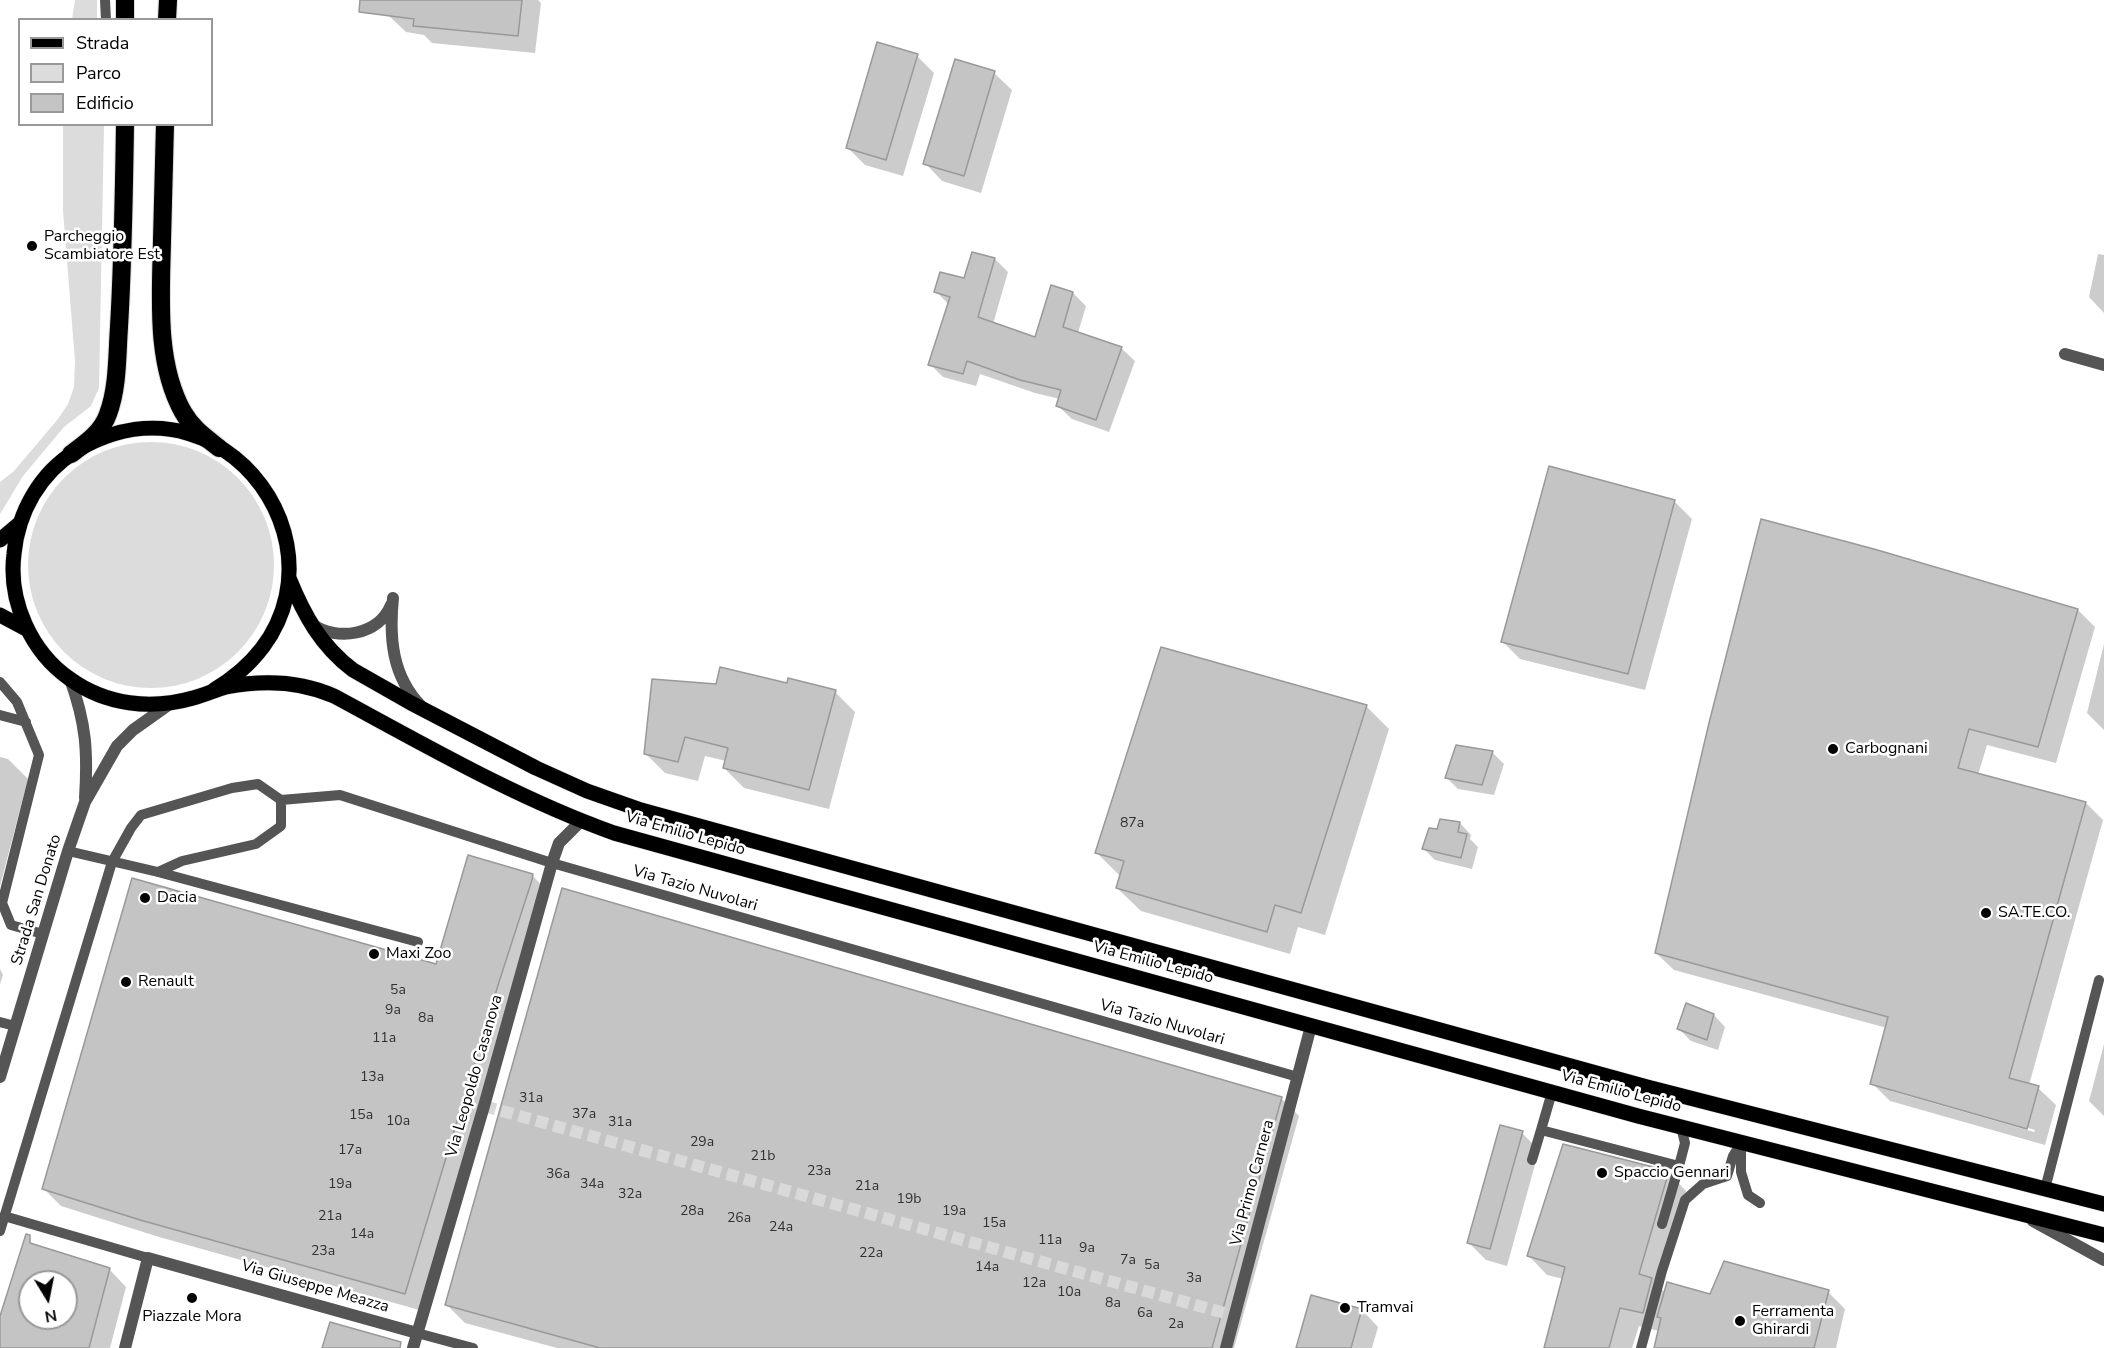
<!DOCTYPE html>
<html>
<head>
<meta charset="utf-8">
<style>
  body { margin:0 }
  #map { position:relative; width:2104px; height:1348px; overflow:hidden; background:#fff; font-family:"Nunito Sans",sans-serif }
  canvas { display:block }
  .legend { position:absolute; left:18px; top:18px; width:195px; height:108px; box-sizing:border-box; background:#fff; border:2px solid #999; margin:0; padding:8px 10px; list-style:none; font-size:18px; color:#000 }
  .legend li { display:flex; align-items:center; gap:12px; height:30px }
  .legend b { width:30px; border:2px solid #999 }
  .north { position:absolute; left:18px; top:1270px; width:60px; height:60px; box-sizing:border-box; background:#fff; border:2px solid #999; border-radius:50%; rotate:170deg; font-size:16px; font-weight:700; line-height:24px; text-align:center; color:#000 }
  .north::after { content:''; display:block; margin:auto; width:21px; height:27px; background:#000; clip-path:polygon(50% 0,100% 100%,50% 72%,0 100%) }
</style>
</head>
<body>
<div id="map">
<canvas width="2104" height="1348"></canvas>
<ul class="legend">
<li><b style="height:8px;background:#000"></b>Strada</li>
<li><b style="height:16px;background:#dcdcdc"></b>Parco</li>
<li><b style="height:16px;background:#c4c4c4"></b>Edificio</li>
</ul>
<div class="north">N</div>
</div>
<script>
const g = document.querySelector('canvas').getContext('2d');
g.lineJoin = 'round';
function fillPath(path, color) { g.fillStyle = color; g.fill(path, 'evenodd'); }
function strokePath(path, color, width, dash) { g.strokeStyle = color; g.lineWidth = width; g.lineCap = dash ? 'butt' : 'round'; g.setLineDash(dash || []); g.stroke(path); }
function write(font, color, halo, rows, align = 'center') {
  g.font = font + ' "Nunito Sans",sans-serif'; g.lineWidth = 5; g.setLineDash([]); g.textBaseline = 'middle'; g.strokeStyle = halo; g.fillStyle = color; for (const [text, x, y, turn = 0] of rows) {
    g.save(); g.translate(x, y); g.rotate((+turn || 0) * Math.PI / 180); g.textAlign = isNaN(turn) ? turn : align; if (halo) g.strokeText(text, 0, 0); g.fillText(text, 0, 0); g.restore();
  }
}
fillPath(new Path2D(`
  M 75,0 L 97,0 L 97,19 L 72,19 Z
  M 63,125 L 104,125 L 99,388 L 91,406 L 64,427 L 23,476 L 0,514 L 0,482 L 14,471 L 58,419 L 68,404 L 74,387 L 75,361 L 63,211 Z
  M28 565a123 123 0 1 1 246 0a123 123 0 1 1-246 0Z`), '#dcdcdc');
fillPath(new Path2D(`
  M 390,0 L 538,0 L 541,3 L 535,53 L 432,43 L 424,35 L 406,32 L 388,15 Z
  M 917,56 L 934,73 L 903,176 L 865,165 L 847,147 Z
  M 994,73 L 1012,90 L 981,193 L 942,181 L 925,163 Z
  M 2098,254 L 2104,255 L 2104,313 L 2089,297 Z
  M 995,259 L 1008,272 L 993,324 L 1036,339 L 1073,293 L 1086,306 L 1078,333 L 1121,348 L 1135,361 L 1109,432 L 1072,419 L 1058,406 L 1060,399 L 1035,393 L 980,374 L 976,386 L 943,377 L 930,364 L 949,305 L 936,291 L 965,280 Z
  M 1674,501 L 1692,519 L 1645,690 L 1520,659 L 1502,641 Z
  M 2078,610 L 2095,627 L 2056,763 L 1987,745 L 1978,775 L 2086,803 L 2103,820 L 2029,1085 L 2038,1088 L 2056,1105 L 2045,1145 L 1890,1101 L 1872,1083 L 1887,1028 L 1674,970 L 1656,953 ZM 1891,1088 L 2035,1130 L 2034,1132 L 1891,1091 Z
  M 2104,644 L 2104,730 L 2087,713 Z
  M 788,685 L 835,692 L 855,712 L 829,809 L 744,788 L 724,768 L 726,761 L 705,756 L 698,781 L 665,773 L 645,753 L 717,686 Z
  M 1366,706 L 1389,729 L 1325,935 L 1298,927 L 1290,954 L 1141,911 L 1117,888 L 1121,877 L 1097,853 Z
  M 1457,746 L 1493,753 L 1504,764 L 1494,795 L 1458,789 L 1447,778 Z
  M 0,757 L 8,759 L 28,779 L 0,886 Z
  M 1460,823 L 1471,835 L 1470,839 L 1478,847 L 1472,869 L 1435,860 L 1424,849 L 1438,831 Z
  M 532,875 L 549,893 L 423,1311 L 159,1237 L 61,1206 L 44,1189 L 437,966 Z
  M 0,969 L 3,975 L 0,984 Z
  M 1714,1015 L 1725,1027 L 1718,1050 L 1691,1041 L 1679,1029 Z
  M 2104,1044 L 2104,1116 L 2089,1101 Z
  M 1281,1098 L 1299,1116 L 1234,1348 L 557,1348 L 465,1323 L 447,1305 Z
  M 1522,1133 L 1539,1150 L 1507,1266 L 1486,1260 L 1469,1243 Z
  M 1668,1172 L 1686,1191 L 1659,1286 L 1665,1293 L 1711,1296 L 1828,1292 L 1845,1309 L 1836,1348 L 1655,1348 L 1659,1331 L 1639,1326 L 1632,1348 L 1545,1348 L 1564,1279 L 1547,1275 L 1529,1256 Z
  M 25,1243 L 109,1269 L 126,1287 L 110,1348 L 0,1348 L 0,1321 ZM 30,1282 L 66,1282 L 66,1318 L 30,1318 Z
  M 1312,1297 L 1362,1310 L 1378,1327 L 1372,1348 L 1298,1348 Z`), '#0003');
const building = new Path2D(`
  M 360,0 L 522,0 L 518,36 L 413,26 L 414,19 L 359,12 Z
  M 877,42 L 918,54 L 886,160 L 846,148 Z
  M 955,59 L 995,71 L 964,176 L 923,164 Z
  M 972,252 L 995,258 L 978,317 L 1035,337 L 1051,285 L 1073,292 L 1063,327 L 1122,347 L 1096,420 L 1056,406 L 1061,390 L 1020,380 L 967,361 L 963,374 L 928,365 L 950,297 L 934,292 L 940,272 L 964,278 Z
  M 1549,466 L 1675,500 L 1628,674 L 1501,642 Z
  M 1761,519 L 1874,549 L 2078,609 L 2038,747 L 1969,729 L 1958,768 L 2086,802 L 2009,1078 L 2039,1086 L 2027,1129 L 1870,1084 L 1888,1017 L 1655,953 L 1709,723 Z
  M 1161,647 L 1367,705 L 1301,913 L 1275,905 L 1267,932 L 1116,888 L 1124,861 L 1095,853 Z
  M 720,667 L 787,683 L 788,678 L 836,690 L 809,790 L 723,768 L 728,748 L 685,737 L 678,762 L 644,754 L 652,679 L 716,684 Z
  M 1456,745 L 1493,751 L 1482,785 L 1445,778 Z
  M 1440,819 L 1460,822 L 1458,832 L 1467,834 L 1461,858 L 1422,849 L 1429,828 L 1437,829 Z
  M 468,855 L 533,874 L 532,880 L 499,982 L 405,1294 L 140,1220 L 42,1189 L 132,878 L 436,964 Z
  M 562,888 L 1282,1097 L 1212,1348 L 600,1348 L 445,1305 Z
  M 1686,1003 L 1714,1014 L 1707,1040 L 1677,1029 Z
  M 1500,1125 L 1523,1131 L 1490,1249 L 1467,1243 Z
  M 1563,1144 L 1669,1171 L 1639,1274 L 1652,1278 L 1643,1313 L 1620,1308 L 1609,1348 L 1544,1348 L 1565,1267 L 1527,1256 Z
  M 26,1234 L 30,1235 L 30,1243 L 110,1268 L 89,1348 L 0,1348 L 0,1316 ZM 30,1282 L 66,1282 L 66,1318 L 30,1318 Z
  M 1724,1261 L 1829,1290 L 1814,1348 L 1654,1348 L 1661,1318 L 1657,1317 L 1667,1282 L 1710,1294 Z
  M 1311,1295 L 1362,1309 L 1351,1348 L 1296,1348 Z
  M 330,1322 L 401,1342 L 400,1348 L 322,1348 Z`);
fillPath(building, '#c4c4c4');
strokePath(building, '#999', 1.5);
strokePath(new Path2D(`
  M 484,1106 L 1235,1316`), '#d9d9d9', 12, [12, 6]);
const primary = new Path2D(`
  M 0,540 L 19,524
  M 289,578 C 304,615 321,646 353,670 L 411,703 L 536,768 L 587,791 L 641,810 L 1647,1087 L 2104,1204
  M 0,615 L 28,630
  M 214,690 C 383,588 236,355 76,451 C 40,473 18,512 14,554 C 8,601 31,652 70,679 C 106,705 151,710 193,698 C 205,695 215,690 226,687 C 262,680 300,681 334,696 C 425,745 516,798 614,833 L 1638,1116 L 2104,1235`);
const highway = new Path2D(`
  M 125,0 L 125,20
  M 167,20 L 168,0
  M 165,124 C 164,163 163,201 162,240 C 161,295 155,362 183,412 C 192,428 205,437 219,448
  M 71,454 C 86,443 102,432 108,414 C 118,388 117,355 119,327 C 123,260 124,192 125,124`);
strokePath(primary, '#dbdbdb', 16);
strokePath(highway, '#dbdbdb', 20);
strokePath(new Path2D(`
  M 105,0 L 106,20
  M 0,682 L 17,702 L 39,755 L 2,903 L 11,925 L 43,934
  M 0,715 L 26,722
  M 68,851 L 158,872 L 418,942
  M 158,872 L 182,861 L 256,844 L 281,826 L 281,800
  M 0,1022 L 15,1026
  M 1552,1092 L 1541,1130 L 1679,1166 L 1685,1143 L 1681,1127
  M 1741,1146 L 1741,1172 L 1748,1195 L 1760,1203
  M 1532,1160 L 1541,1130
  M 2045,1189 L 2099,980
  M 4,1216 L 148,1258
  M 1662,1224 L 1679,1166
  M 0,1231 L 112,862 L 131,828 L 141,815 L 232,788 L 258,784 L 281,800 L 340,795 L 552,863 L 1298,1077
  M 417,1333 L 473,1348
  M 1641,1348 L 1662,1271 L 1685,1200 L 1703,1184 L 1727,1176 L 1733,1156 L 1741,1143`), '#555', 10);
strokePath(new Path2D(`
  M 2065,354 L 2104,365
  M 393,598 C 389,638 392,676 421,706
  M 312,624 C 337,642 379,635 391,605
  M 70,679 C 86,723 88,752 85,798
  M 0,1077 L 68,851 L 85,802 L 117,746 L 133,730 L 171,703
  M 2033,1221 L 2104,1260
  M 125,1348 L 148,1258 L 417,1333
  M 413,1348 L 484,1106 L 552,863 L 559,843 L 581,821
  M 1226,1348 L 1311,1026`), '#555', 12);
strokePath(primary, '#000', 15);
strokePath(highway, '#000', 18);
for (const [x, y, r, color] of [
  [32,246,6,"#000"],
  [1833,749,6,"#000"],
  [145,898,6,"#000"],
  [1986,913,6,"#000"],
  [374,954,6,"#000"],
  [126,982,6,"#000"],
  [1602,1173,6,"#000"],
  [192,1298,6,"#000"],
  [1345,1308,6,"#000"],
  [1740,1321,6,"#000"]
]) { const dot = new Path2D(); dot.arc(x, y, r, 0, 2 * Math.PI); g.fillStyle = color; g.fill(dot); strokePath(dot, '#fff', 2); }
write('14px', '#313131', null, [
  ["87a",1132,824],
  ["5a",398,991],
  ["9a",393,1011],
  ["8a",426,1019],
  ["11a",384,1039],
  ["13a",372,1078],
  ["31a",531,1099],
  ["37a",584,1115],
  ["15a",361,1116],
  ["10a",398,1122],
  ["31a",620,1123],
  ["29a",702,1143],
  ["17a",350,1151],
  ["21b",763,1157],
  ["23a",819,1172],
  ["36a",558,1175],
  ["19a",340,1185],
  ["34a",592,1185],
  ["21a",867,1187],
  ["32a",630,1195],
  ["19b",909,1200],
  ["28a",692,1212],
  ["19a",954,1212],
  ["21a",330,1217],
  ["26a",739,1219],
  ["15a",994,1224],
  ["24a",781,1228],
  ["14a",362,1235],
  ["11a",1050,1241],
  ["9a",1087,1249],
  ["23a",323,1252],
  ["22a",871,1254],
  ["7a",1128,1261],
  ["5a",1152,1266],
  ["14a",987,1268],
  ["3a",1194,1279],
  ["12a",1034,1284],
  ["10a",1069,1293],
  ["8a",1113,1304],
  ["6a",1145,1314],
  ["2a",1176,1325]
]);
write('16px', '#000', '#fff', [
  ["Parcheggio",44,237],
  ["Scambiatore Est",44,255],
  ["Carbognani",1845,749],
  ["Dacia",157,898],
  ["SA.TE.CO.",1998,913],
  ["Maxi Zoo",386,954],
  ["Renault",138,982],
  ["Spaccio Gennari",1614,1173],
  ["Tramvai",1357,1308],
  ["Ferramenta",1752,1312],
  ["Ghirardi",1752,1330],
  ["Piazzale Mora",192,1317,"center"]
], 'left');
write('16px', '#000', '#fff', [
  ["Via Emilio Lepido",685,834,16],
  ["Via Tazio Nuvolari",695,889,16],
  ["Strada San Donato",37,900,-73],
  ["Via Emilio Lepido",1153,963,15],
  ["Via Tazio Nuvolari",1162,1023,16],
  ["Via Leopoldo Casanova",475,1076,-74],
  ["Via Emilio Lepido",1621,1092,15],
  ["Via Primo Carnera",1253,1183,-75],
  ["Via Giuseppe Meazza",315,1287,16]
]);
</script>
</body>
</html>
